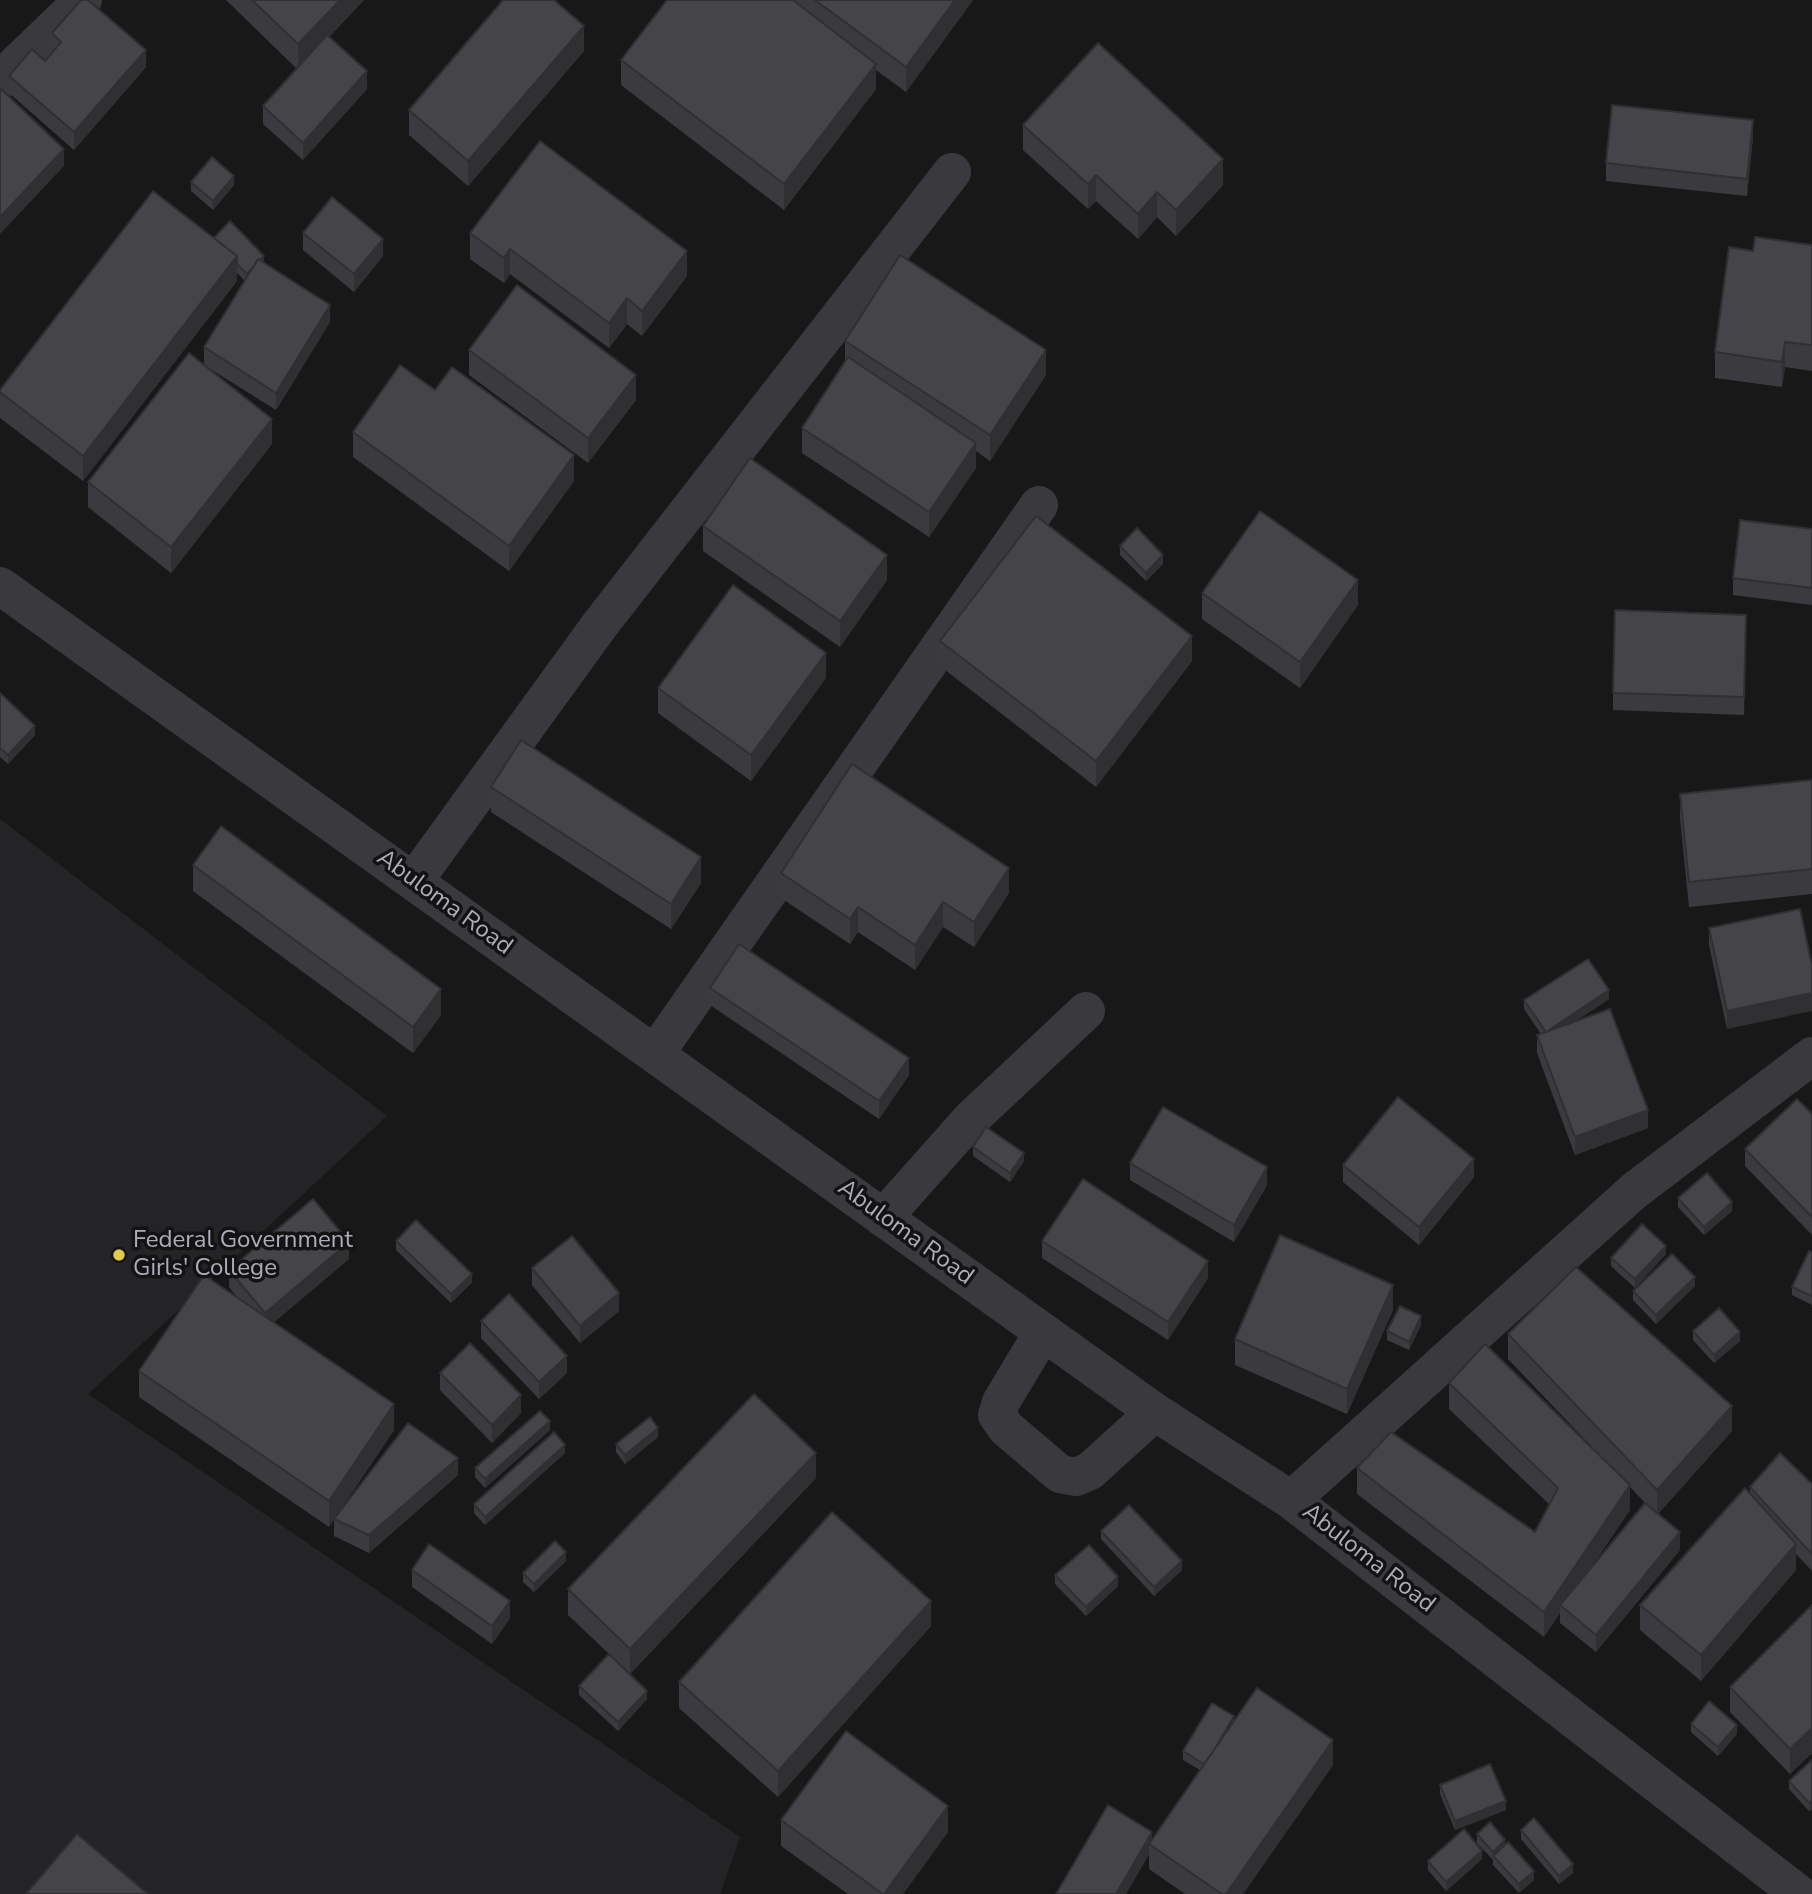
<!DOCTYPE html>
<html>
<head>
<meta charset="utf-8">
<style>
  body { margin:0 }
  canvas { display:block; background:#181819 }
</style>
</head>
<body>
<canvas width="1812" height="1894"></canvas>
<script>
const g = document.querySelector('canvas').getContext('2d');
g.lineJoin = 'round';
function fillPath(path, color) { g.fillStyle = color; g.fill(path, 'evenodd'); }
function strokePath(path, color, width, dash) { g.strokeStyle = color; g.lineWidth = width; g.lineCap = dash ? 'butt' : 'round'; g.setLineDash(dash || []); g.stroke(path); }
function write(font, color, halo, rows, align = 'center') {
  g.font = font + ' "Nunito Sans",sans-serif'; g.lineWidth = 7; g.setLineDash([]); g.textBaseline = 'middle'; g.strokeStyle = halo; g.fillStyle = color; for (const [text, x, y, turn = 0] of rows) {
    g.save(); g.translate(x, y); g.rotate((+turn || 0) * Math.PI / 180); g.textAlign = isNaN(turn) ? turn : align; if (halo) g.strokeText(text, 0, 0); g.fillText(text, 0, 0); g.restore();
  }
}
fillPath(new Path2D(`
  M 0,819 L 387,1116 L 88,1394 L 740,1837 L 720,1894 L 0,1894 Z`), '#242426');
strokePath(new Path2D(`
  M 0,80 L 83,0
  M 0,586 L 1155,1412 L 1291,1500 L 1799,1894
  M 414,881 L 599,626 L 952,172
  M 655,1054 L 1039,505
  M 883,1218 L 971,1119 L 1086,1011
  M 1043,1332 L 1001,1402 L 997,1415 L 1006,1428 L 1060,1474 L 1076,1477 L 1090,1471 L 1155,1412
  M 1291,1500 L 1634,1191 L 1812,1056`), '#39393e', 38);
fillPath(new Path2D(`
  M 226,0 L 364,0 L 329,37 L 367,89 L 303,160 L 263,124 L 263,106 L 297,69 Z
  M 667,0 L 973,0 L 906,92 L 876,70 L 876,89 L 784,210 L 621,85 L 621,60 Z
  M 52,33 L 146,67 L 74,150 L 9,93 L 9,76 L 45,61 L 53,52 L 52,50 Z
  M 584,51 L 468,186 L 409,135 L 409,110 Z
  M 1023,125 L 1223,185 L 1176,236 L 1157,217 L 1138,239 L 1096,201 L 1088,209 L 1023,150 Z
  M 1753,137 L 1747,196 L 1606,181 L 1606,163 Z
  M 191,182 L 234,185 L 213,210 L 191,191 Z
  M 303,233 L 383,256 L 354,292 L 303,250 Z
  M 470,233 L 687,276 L 642,336 L 627,324 L 609,348 L 510,274 L 504,283 L 470,259 Z
  M 214,238 L 264,263 L 330,322 L 276,410 L 204,365 L 204,347 L 245,281 L 237,273 L 237,281 L 83,481 L 0,418 L 0,390 Z
  M 1812,245 L 1812,371 L 1785,367 L 1782,387 L 1715,378 L 1715,352 L 1753,251 Z
  M 845,341 L 1046,375 L 990,461 L 976,451 L 976,468 L 929,537 L 802,453 L 802,428 L 845,362 Z
  M 469,350 L 636,400 L 588,463 L 469,375 Z
  M 353,432 L 574,481 L 509,571 L 353,457 Z
  M 272,444 L 171,573 L 88,507 L 88,482 Z
  M 703,526 L 887,580 L 840,647 L 703,551 Z
  M 1812,529 L 1812,605 L 1733,595 L 1733,578 Z
  M 1120,546 L 1163,564 L 1146,581 L 1120,555 Z
  M 1202,593 L 1358,605 L 1300,688 L 1202,619 Z
  M 1746,632 L 1744,715 L 1613,710 L 1613,693 Z
  M 940,641 L 1192,661 L 1096,787 L 940,666 Z
  M 826,678 L 751,781 L 658,713 L 658,688 Z
  M 0,693 L 35,735 L 8,764 L 0,757 Z
  M 1812,780 L 1812,894 L 1689,907 L 1680,819 L 1680,794 Z
  M 491,787 L 701,883 L 671,929 L 491,812 Z
  M 193,865 L 441,1015 L 413,1053 L 193,891 Z
  M 781,873 L 1009,893 L 974,947 L 943,927 L 915,970 L 858,932 L 850,944 L 781,898 Z
  M 1800,909 L 1727,1029 L 1709,945 L 1709,928 Z
  M 710,988 L 909,1075 L 879,1119 L 710,1005 Z
  M 1609,999 L 1574,1022 L 1648,1128 L 1575,1155 L 1537,1053 L 1537,1035 L 1541,1034 L 1524,1009 L 1524,1000 Z
  M 1812,1114 L 1812,1235 L 1745,1166 L 1745,1149 Z
  M 973,1147 L 1024,1161 L 1010,1182 L 973,1156 Z
  M 1130,1163 L 1267,1185 L 1234,1242 L 1130,1180 Z
  M 1343,1165 L 1474,1177 L 1419,1245 L 1343,1182 Z
  M 1678,1198 L 1732,1211 L 1704,1235 L 1678,1207 Z
  M 396,1241 L 472,1282 L 451,1303 L 396,1250 Z
  M 1042,1241 L 1208,1278 L 1168,1340 L 1042,1258 Z
  M 1812,1253 L 1812,1305 L 1792,1295 L 1792,1287 Z
  M 1666,1254 L 1635,1288 L 1611,1266 L 1611,1258 Z
  M 349,1259 L 274,1322 L 394,1430 L 329,1527 L 139,1397 L 139,1371 L 236,1296 L 229,1287 L 229,1270 Z
  M 532,1268 L 619,1311 L 580,1343 L 532,1285 Z
  M 1695,1286 L 1656,1324 L 1633,1300 L 1633,1291 Z
  M 1393,1310 L 1347,1414 L 1235,1365 L 1235,1339 Z
  M 481,1321 L 567,1373 L 539,1399 L 481,1338 Z
  M 1421,1325 L 1409,1350 L 1387,1340 L 1387,1331 Z
  M 1693,1331 L 1740,1341 L 1714,1363 L 1693,1340 Z
  M 1508,1334 L 1732,1431 L 1658,1514 L 1680,1550 L 1596,1652 L 1560,1623 L 1560,1613 L 1544,1637 L 1357,1494 L 1357,1468 L 1535,1532 L 1549,1504 L 1449,1409 L 1449,1383 L 1610,1466 L 1508,1359 ZM 1630,1487 L 1649,1507 L 1589,1570 L 1630,1510 Z
  M 440,1373 L 521,1413 L 492,1443 L 440,1390 Z
  M 550,1430 L 485,1488 L 475,1477 L 475,1468 Z
  M 658,1437 L 625,1464 L 616,1452 L 616,1444 Z
  M 565,1453 L 485,1525 L 474,1513 L 474,1504 Z
  M 458,1475 L 369,1553 L 334,1536 L 334,1519 Z
  M 816,1478 L 630,1674 L 647,1699 L 618,1731 L 579,1695 L 579,1686 L 609,1654 L 568,1615 L 568,1589 Z
  M 1812,1484 L 1812,1571 L 1796,1554 L 1796,1570 L 1701,1681 L 1640,1630 L 1640,1605 L 1750,1495 L 1750,1487 Z
  M 1101,1531 L 1182,1570 L 1154,1596 L 1101,1539 Z
  M 566,1561 L 534,1592 L 523,1582 L 523,1573 Z
  M 412,1570 L 510,1618 L 492,1644 L 412,1587 Z
  M 1055,1575 L 1118,1586 L 1086,1616 L 1055,1584 Z
  M 1812,1605 L 1812,1753 L 1790,1774 L 1730,1712 L 1730,1687 Z
  M 931,1626 L 778,1797 L 679,1708 L 679,1682 Z
  M 1234,1722 L 1333,1765 L 1243,1894 L 1185,1894 L 1149,1869 L 1149,1854 L 1126,1894 L 1056,1894 L 1152,1840 L 1200,1770 L 1183,1760 L 1183,1751 Z
  M 1691,1724 L 1737,1734 L 1718,1756 L 1691,1732 Z
  M 1812,1760 L 1812,1809 L 1809,1811 L 1789,1789 L 1789,1781 Z
  M 1440,1785 L 1506,1810 L 1455,1830 L 1440,1794 Z
  M 781,1820 L 948,1832 L 903,1894 L 848,1894 L 781,1846 Z
  M 1521,1830 L 1573,1873 L 1559,1884 L 1521,1839 Z
  M 1477,1834 L 1505,1845 L 1534,1880 L 1519,1893 L 1493,1865 L 1493,1860 L 1477,1843 Z
  M 1482,1859 L 1446,1891 L 1428,1870 L 1428,1861 Z`), '#3b3b3f');
fillPath(new Path2D(`
  M 340,0 L 364,0 L 298,70 L 298,44 Z
  M 955,0 L 973,0 L 906,92 L 906,67 Z
  M 584,26 L 584,51 L 468,186 L 468,161 Z
  M 146,50 L 146,67 L 74,150 L 74,132 Z
  M 876,64 L 876,89 L 784,210 L 784,184 Z
  M 367,71 L 367,89 L 303,160 L 303,143 Z
  M 1753,120 L 1753,137 L 1747,196 L 1747,179 Z
  M 64,149 L 64,166 L 0,234 L 0,217 Z
  M 1223,159 L 1223,185 L 1176,236 L 1176,210 Z
  M 1096,175 L 1096,201 L 1088,209 L 1088,184 Z
  M 234,176 L 234,185 L 213,210 L 213,201 Z
  M 1157,192 L 1157,217 L 1138,239 L 1138,214 Z
  M 383,239 L 383,256 L 354,292 L 354,274 Z
  M 510,249 L 510,274 L 504,283 L 504,258 Z
  M 687,251 L 687,276 L 642,336 L 642,311 Z
  M 237,256 L 237,281 L 83,481 L 83,456 Z
  M 264,256 L 264,264 L 247,283 L 247,274 Z
  M 627,298 L 627,324 L 609,348 L 609,323 Z
  M 330,305 L 330,322 L 276,410 L 276,393 Z
  M 1785,342 L 1785,367 L 1782,387 L 1782,362 Z
  M 1046,350 L 1046,375 L 990,461 L 990,435 Z
  M 636,375 L 636,400 L 588,463 L 588,438 Z
  M 272,419 L 272,444 L 171,573 L 171,547 Z
  M 976,443 L 976,468 L 929,537 L 929,512 Z
  M 574,455 L 574,481 L 509,571 L 509,546 Z
  M 887,555 L 887,580 L 840,647 L 840,621 Z
  M 1163,555 L 1163,564 L 1146,581 L 1146,573 Z
  M 1358,580 L 1358,605 L 1300,688 L 1300,662 Z
  M 1192,636 L 1192,661 L 1096,787 L 1096,761 Z
  M 826,653 L 826,678 L 751,781 L 751,755 Z
  M 35,726 L 35,735 L 8,764 L 8,755 Z
  M 701,857 L 701,883 L 671,929 L 671,904 Z
  M 1009,868 L 1009,893 L 974,947 L 974,922 Z
  M 943,902 L 943,927 L 915,970 L 915,945 Z
  M 858,907 L 858,932 L 850,944 L 850,919 Z
  M 441,989 L 441,1015 L 413,1053 L 413,1027 Z
  M 1609,990 L 1609,999 L 1546,1041 L 1546,1032 Z
  M 1812,993 L 1812,1011 L 1727,1029 L 1727,1011 Z
  M 909,1058 L 909,1075 L 879,1119 L 879,1101 Z
  M 1648,1110 L 1648,1128 L 1575,1155 L 1575,1137 Z
  M 1024,1153 L 1024,1161 L 1010,1182 L 1010,1173 Z
  M 1474,1159 L 1474,1177 L 1419,1245 L 1419,1227 Z
  M 1267,1167 L 1267,1185 L 1234,1242 L 1234,1225 Z
  M 1732,1202 L 1732,1211 L 1704,1235 L 1704,1227 Z
  M 349,1242 L 349,1259 L 265,1330 L 265,1313 Z
  M 1666,1246 L 1666,1254 L 1635,1288 L 1635,1279 Z
  M 1208,1261 L 1208,1278 L 1168,1340 L 1168,1322 Z
  M 472,1274 L 472,1282 L 451,1303 L 451,1294 Z
  M 1695,1277 L 1695,1286 L 1656,1324 L 1656,1315 Z
  M 1393,1285 L 1393,1310 L 1347,1414 L 1347,1389 Z
  M 619,1293 L 619,1311 L 580,1343 L 580,1326 Z
  M 1421,1316 L 1421,1325 L 1409,1350 L 1409,1342 Z
  M 1740,1332 L 1740,1341 L 1714,1363 L 1714,1355 Z
  M 567,1356 L 567,1373 L 539,1399 L 539,1382 Z
  M 521,1395 L 521,1413 L 492,1443 L 492,1425 Z
  M 394,1404 L 394,1430 L 329,1527 L 329,1501 Z
  M 1732,1406 L 1732,1431 L 1657,1515 L 1657,1490 Z
  M 550,1421 L 550,1430 L 485,1488 L 485,1479 Z
  M 658,1428 L 658,1437 L 625,1464 L 625,1455 Z
  M 565,1445 L 565,1453 L 485,1525 L 485,1517 Z
  M 816,1453 L 816,1478 L 630,1674 L 630,1649 Z
  M 458,1458 L 458,1475 L 369,1553 L 369,1535 Z
  M 1630,1485 L 1630,1510 L 1564,1608 L 1560,1605 L 1560,1613 L 1544,1637 L 1544,1612 Z
  M 1680,1532 L 1680,1550 L 1596,1652 L 1596,1635 Z
  M 1796,1544 L 1796,1570 L 1701,1681 L 1701,1655 Z
  M 566,1552 L 566,1561 L 534,1592 L 534,1584 Z
  M 1182,1561 L 1182,1570 L 1154,1596 L 1154,1587 Z
  M 1118,1577 L 1118,1586 L 1086,1616 L 1086,1607 Z
  M 510,1601 L 510,1618 L 492,1644 L 492,1626 Z
  M 931,1601 L 931,1626 L 778,1797 L 778,1771 Z
  M 647,1691 L 647,1699 L 618,1731 L 618,1722 Z
  M 1234,1716 L 1234,1725 L 1206,1765 Z
  M 1737,1725 L 1737,1734 L 1718,1756 L 1718,1747 Z
  M 1812,1728 L 1812,1753 L 1790,1774 L 1790,1749 Z
  M 1333,1740 L 1333,1765 L 1243,1894 L 1226,1894 Z
  M 1812,1800 L 1812,1809 L 1809,1811 L 1809,1803 Z
  M 1506,1801 L 1506,1810 L 1455,1830 L 1455,1821 Z
  M 948,1806 L 948,1832 L 903,1894 L 884,1894 Z
  M 1152,1832 L 1152,1846 L 1149,1844 L 1149,1854 L 1126,1894 L 1116,1894 Z
  M 1505,1840 L 1505,1849 L 1493,1856 L 1493,1860 L 1493,1852 Z
  M 1482,1851 L 1482,1859 L 1446,1891 L 1446,1882 Z
  M 1573,1864 L 1573,1873 L 1559,1884 L 1559,1876 Z
  M 1534,1871 L 1534,1880 L 1519,1893 L 1519,1884 Z`), '#303033');
const building = new Path2D(`
  M 81,0 L 88,0 L 146,50 L 74,132 L 9,76 L 32,49 L 45,61 L 61,42 L 52,33 Z
  M 252,0 L 340,0 L 298,44 Z
  M 503,0 L 554,0 L 584,26 L 468,161 L 409,110 Z
  M 667,0 L 793,0 L 876,64 L 784,184 L 621,60 Z
  M 815,0 L 955,0 L 906,67 Z
  M 327,35 L 367,71 L 303,143 L 263,106 Z
  M 1098,43 L 1223,159 L 1176,210 L 1157,192 L 1138,214 L 1096,175 L 1088,184 L 1023,125 Z
  M 0,88 L 64,149 L 0,217 Z
  M 1612,105 L 1753,120 L 1747,179 L 1606,163 Z
  M 540,141 L 687,251 L 642,311 L 627,298 L 609,323 L 510,249 L 504,258 L 470,233 Z
  M 212,157 L 234,176 L 213,201 L 191,182 Z
  M 153,191 L 237,256 L 83,456 L 0,392 L 0,390 Z
  M 332,197 L 383,239 L 354,274 L 303,233 Z
  M 230,221 L 264,256 L 260,260 L 258,259 L 254,266 L 247,274 L 237,264 L 237,256 L 214,238 Z
  M 1755,237 L 1812,245 L 1812,345 L 1785,342 L 1782,362 L 1715,352 L 1729,247 L 1753,251 Z
  M 900,255 L 1046,350 L 990,435 L 845,341 Z
  M 258,259 L 330,305 L 276,393 L 204,347 Z
  M 517,285 L 636,375 L 588,438 L 469,350 Z
  M 189,353 L 272,419 L 171,547 L 88,482 Z
  M 848,357 L 976,443 L 929,512 L 802,428 Z
  M 400,365 L 435,390 L 452,367 L 574,455 L 509,546 L 353,432 Z
  M 750,458 L 887,555 L 840,621 L 703,526 Z
  M 1260,511 L 1358,580 L 1300,662 L 1202,593 Z
  M 1036,516 L 1192,636 L 1096,761 L 940,641 Z
  M 1740,520 L 1812,529 L 1812,588 L 1733,578 Z
  M 1137,528 L 1163,555 L 1146,573 L 1120,546 Z
  M 733,585 L 826,653 L 751,755 L 658,688 Z
  M 1615,610 L 1746,615 L 1744,697 L 1613,693 Z
  M 0,693 L 35,726 L 8,755 L 0,748 Z
  M 521,740 L 701,857 L 671,904 L 491,787 Z
  M 852,764 L 1009,868 L 974,922 L 943,902 L 915,945 L 858,907 L 850,919 L 781,873 Z
  M 1812,780 L 1812,869 L 1689,882 L 1680,794 Z
  M 221,826 L 441,989 L 413,1027 L 193,865 Z
  M 1800,909 L 1812,966 L 1812,993 L 1727,1011 L 1709,928 Z
  M 739,944 L 909,1058 L 879,1101 L 710,988 Z
  M 1588,959 L 1609,990 L 1546,1032 L 1524,1000 Z
  M 1610,1009 L 1648,1110 L 1575,1137 L 1537,1035 Z
  M 1398,1097 L 1474,1159 L 1419,1227 L 1343,1165 Z
  M 1797,1099 L 1812,1114 L 1812,1217 L 1745,1149 Z
  M 1163,1107 L 1267,1167 L 1234,1225 L 1130,1163 Z
  M 986,1127 L 1024,1153 L 1010,1173 L 973,1147 Z
  M 1707,1173 L 1732,1202 L 1704,1227 L 1678,1198 Z
  M 1083,1179 L 1208,1261 L 1168,1322 L 1042,1241 Z
  M 313,1199 L 349,1242 L 265,1313 L 229,1270 Z
  M 416,1220 L 472,1274 L 451,1294 L 396,1241 Z
  M 1642,1224 L 1666,1246 L 1635,1279 L 1611,1258 Z
  M 1280,1235 L 1393,1285 L 1347,1389 L 1235,1339 Z
  M 572,1236 L 619,1293 L 580,1326 L 532,1268 Z
  M 1809,1251 L 1812,1253 L 1812,1296 L 1792,1287 Z
  M 1672,1254 L 1695,1277 L 1656,1315 L 1633,1291 Z
  M 1576,1267 L 1732,1406 L 1657,1490 L 1508,1334 Z
  M 204,1275 L 394,1404 L 329,1501 L 139,1371 Z
  M 509,1294 L 567,1356 L 539,1382 L 481,1321 Z
  M 1400,1306 L 1421,1316 L 1409,1342 L 1387,1331 Z
  M 1719,1308 L 1740,1332 L 1714,1355 L 1693,1331 Z
  M 470,1343 L 521,1395 L 492,1425 L 440,1373 Z
  M 1485,1344 L 1630,1485 L 1544,1612 L 1357,1468 L 1391,1432 L 1535,1532 L 1558,1488 L 1449,1383 Z
  M 754,1394 L 816,1453 L 630,1649 L 568,1589 Z
  M 540,1411 L 550,1421 L 485,1479 L 475,1468 Z
  M 650,1417 L 658,1428 L 625,1455 L 616,1444 Z
  M 408,1423 L 458,1458 L 369,1535 L 334,1519 Z
  M 554,1432 L 565,1445 L 485,1517 L 474,1504 Z
  M 1780,1453 L 1812,1484 L 1812,1554 L 1750,1487 Z
  M 1745,1488 L 1796,1544 L 1701,1655 L 1640,1605 Z
  M 1645,1503 L 1680,1532 L 1596,1635 L 1560,1605 Z
  M 1129,1505 L 1182,1561 L 1154,1587 L 1101,1531 Z
  M 832,1512 L 931,1601 L 778,1771 L 679,1682 Z
  M 555,1541 L 566,1552 L 534,1584 L 523,1573 Z
  M 429,1544 L 510,1601 L 492,1626 L 412,1570 Z
  M 1089,1545 L 1118,1577 L 1086,1607 L 1055,1575 Z
  M 1812,1605 L 1812,1728 L 1790,1749 L 1730,1687 Z
  M 609,1654 L 647,1691 L 618,1722 L 579,1686 Z
  M 1257,1688 L 1333,1740 L 1226,1894 L 1222,1894 L 1149,1844 Z
  M 1709,1701 L 1737,1725 L 1718,1747 L 1691,1724 Z
  M 1212,1703 L 1234,1716 L 1214,1750 L 1204,1764 L 1183,1751 Z
  M 846,1731 L 948,1806 L 884,1894 L 883,1894 L 781,1820 Z
  M 1812,1760 L 1812,1800 L 1809,1803 L 1789,1781 Z
  M 1490,1764 L 1506,1801 L 1455,1821 L 1440,1785 Z
  M 1108,1805 L 1152,1832 L 1116,1894 L 1056,1894 Z
  M 1534,1818 L 1573,1864 L 1559,1876 L 1521,1830 Z
  M 1490,1822 L 1505,1840 L 1493,1852 L 1477,1834 Z
  M 1464,1829 L 1482,1851 L 1446,1882 L 1428,1861 Z
  M 77,1834 L 148,1894 L 26,1894 Z
  M 1508,1842 L 1534,1871 L 1519,1884 L 1493,1856 Z`);
fillPath(building, '#454549');
strokePath(building, '#303033', 2);
for (const [x, y, r, color] of [
  [119,1255,7,"#dfc84a"]
]) { const dot = new Path2D(); dot.arc(x, y, r, 0, 2 * Math.PI); g.fillStyle = color; g.fill(dot); strokePath(dot, '#131314', 2.5); }
write('24px', '#abadb8', '#131314', [
  ["Abuloma Road",444,903,36],
  ["Abuloma Road",905,1233,36],
  ["Abuloma Road",1368,1559,38]
]);
write('24px', '#abadb8', '#131314', [
  ["Federal Government",133,1241],
  ["Girls' College",133,1269]
], 'left');
</script>
</body>
</html>
